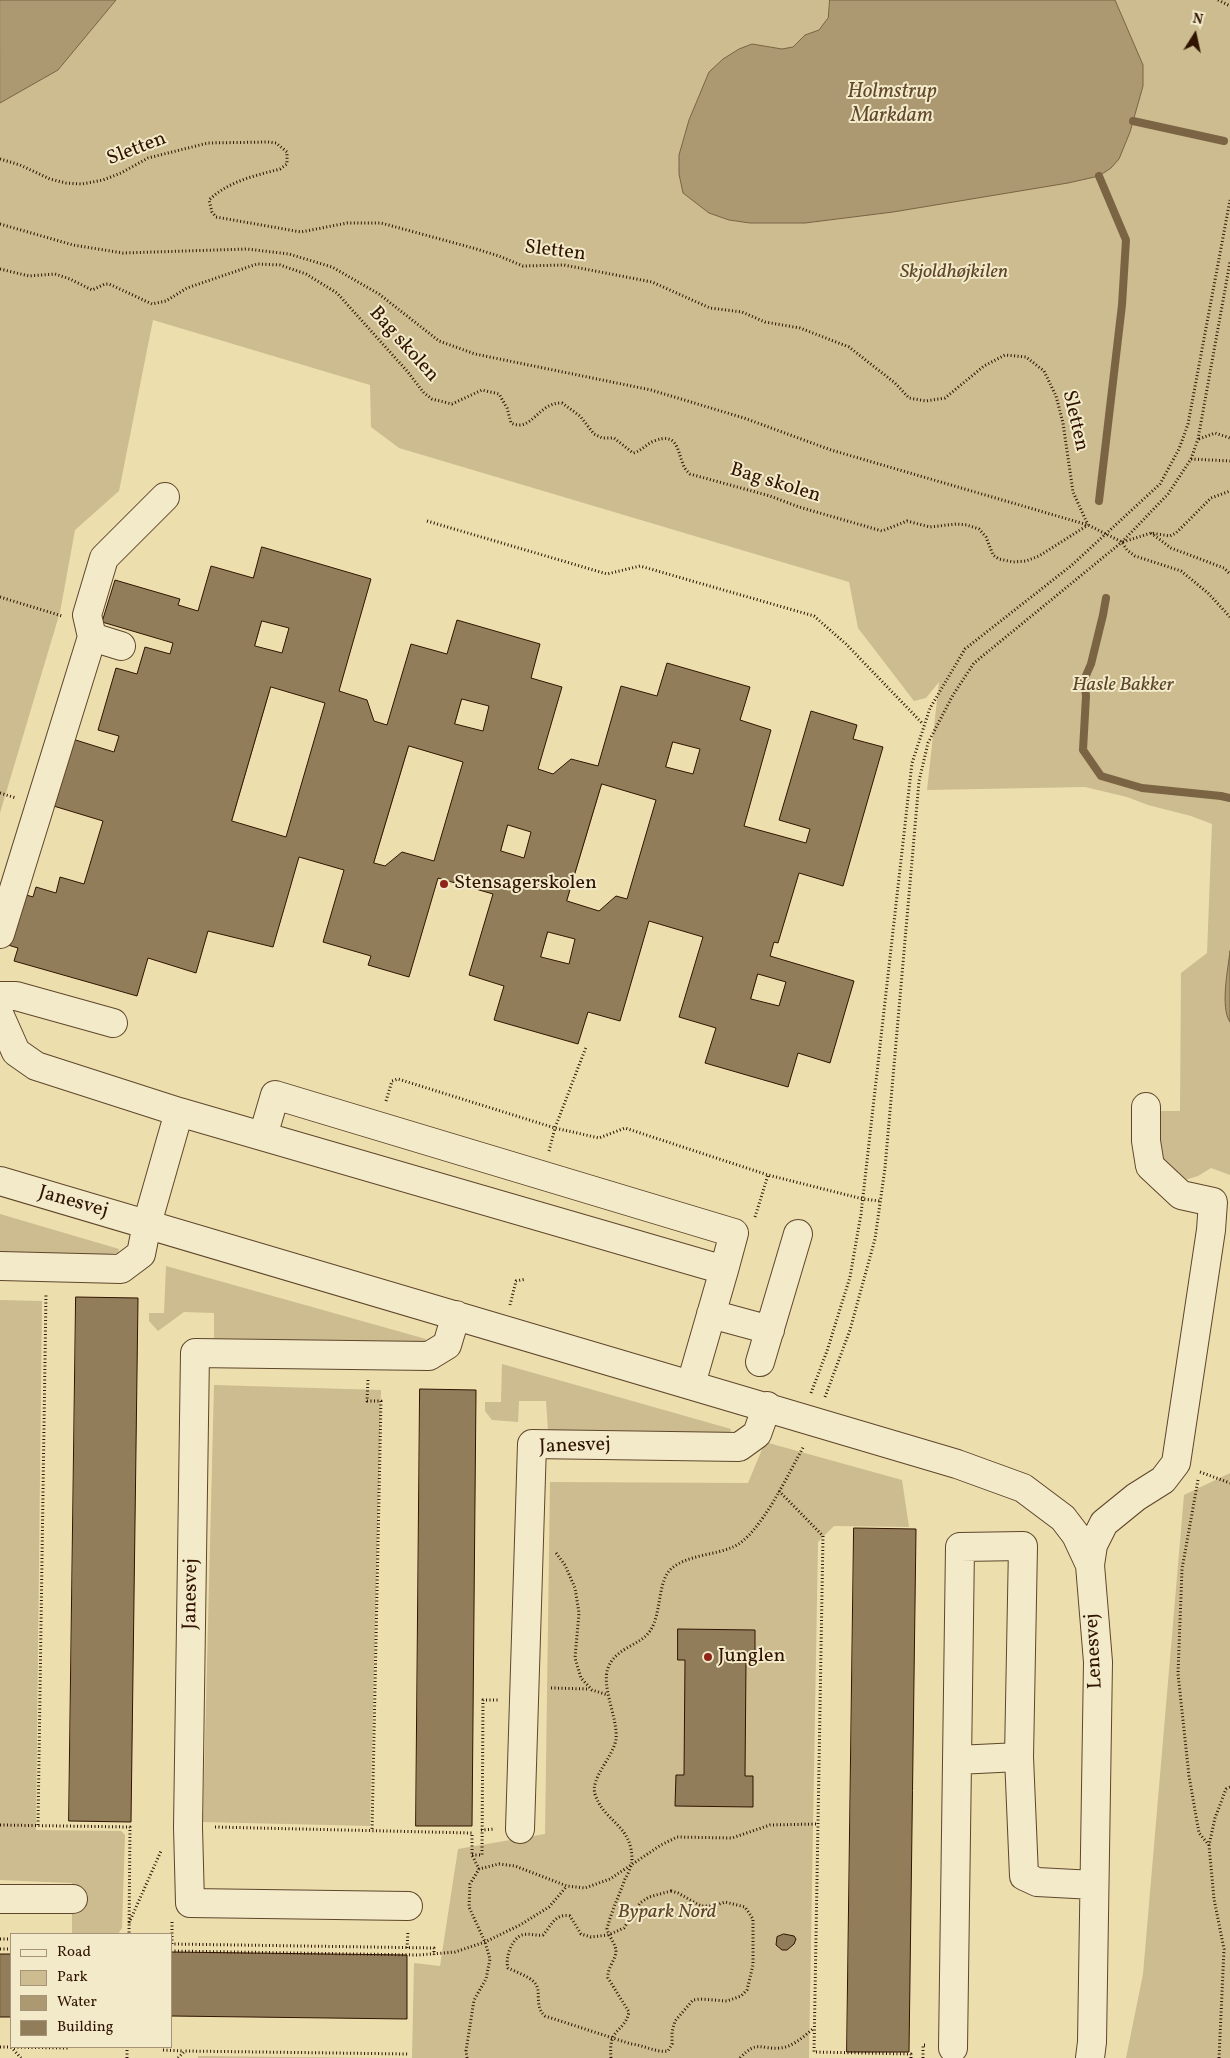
<!DOCTYPE html>
<html>
<head>
<meta charset="utf-8">
<style>
  body { margin:0 }
  #map { position:relative; width:1230px; height:2058px; overflow:hidden; background:#ecdead; font-family:Vollkorn,serif }
  canvas { display:block }
  .legend { position:absolute; left:10px; top:1933px; width:162px; height:115px; box-sizing:border-box; background:#f3eaca; border:1px solid #a59479; margin:0; padding:6px 9px; list-style:none; font-size:15px; color:#301400 }
  .legend li { display:flex; align-items:center; gap:10px; height:25px }
  .legend b { width:25px; border:1px solid #a59479 }
  .north { position:absolute; left:1170px; top:10px; width:50px; height:50px; -webkit-text-stroke:4px #f3eaca; paint-order:stroke; rotate:10deg; font-size:14px; font-weight:700; line-height:20px; text-align:center; color:#301400 }
  .north::after { content:''; display:block; margin:auto; width:18px; height:22px; background:#301400; clip-path:polygon(50% 0,100% 100%,50% 72%,0 100%) }
</style>
</head>
<body>
<div id="map">
<canvas width="1230" height="2058"></canvas>
<ul class="legend">
<li><b style="height:6px;background:#f3eaca"></b>Road</li>
<li><b style="height:14px;background:#ccbc90"></b>Park</li>
<li><b style="height:14px;background:#ac9972"></b>Water</li>
<li><b style="height:14px;background:#927d5a"></b>Building</li>
</ul>
<div class="north">N</div>
</div>
<script>
const g = document.querySelector('canvas').getContext('2d');
g.lineJoin = 'round';
function fillPath(path, color) { g.fillStyle = color; g.fill(path, 'evenodd'); }
function strokePath(path, color, width, dash) { g.strokeStyle = color; g.lineWidth = width; g.lineCap = dash ? 'butt' : 'round'; g.setLineDash(dash || []); g.stroke(path); }
function write(font, color, halo, rows, align = 'center') {
  g.font = font + ' Vollkorn,serif'; g.lineWidth = 4; g.setLineDash([]); g.textBaseline = 'middle'; g.strokeStyle = halo; g.fillStyle = color; for (const [text, x, y, turn = 0] of rows) {
    g.save(); g.translate(x, y); g.rotate((+turn || 0) * Math.PI / 180); g.textAlign = isNaN(turn) ? turn : align; if (halo) g.strokeText(text, 0, 0); g.fillText(text, 0, 0); g.restore();
  }
}
fillPath(new Path2D(`
  M 0,0 L 1230,0 L 1230,1175 L 1211,1168 L 1198,1176 L 1185,1180 L 1172,1173 L 1157,1152 L 1160,1111 L 1180,1111 L 1181,973 L 1207,953 L 1212,824 L 1191,816 L 1148,805 L 1127,797 L 1085,787 L 927,790 L 939,682 L 926,698 L 914,701 L 858,628 L 849,582 L 399,448 L 371,427 L 370,385 L 153,320 L 119,491 L 75,530 L 60,612 L 0,813 Z
  M 0,1214 L 119,1249 L 118,1253 L 99,1255 L 0,1253 Z
  M 166,1266 L 426,1339 L 424,1343 L 214,1339 L 214,1313 L 184,1312 L 158,1331 L 149,1321 L 149,1313 L 164,1313 Z
  M 0,1300 L 42,1301 L 36,1830 L 121,1831 L 125,1835 L 122,1928 L 118,1934 L 72,1934 L 72,1883 L 0,1880 Z
  M 502,1364 L 731,1429 L 730,1434 L 548,1431 L 546,1401 L 519,1401 L 518,1422 L 492,1420 L 485,1411 L 485,1402 L 501,1402 Z
  M 214,1385 L 381,1390 L 370,1826 L 203,1822 Z
  M 765,1442 L 902,1480 L 909,1527 L 834,1526 L 818,1542 L 809,2058 L 412,2058 L 414,1963 L 440,1966 L 458,1849 L 545,1834 L 550,1482 L 748,1483 Z
  M 1230,1473 L 1230,2058 L 1126,2058 L 1143,1974 L 1184,1495 Z
  M 198,2056 L 373,2058 L 198,2058 Z`), '#ccbc90');
const water = new Path2D(`
  M 0,0 L 116,0 L 58,70 L 0,103 Z
  M 830,0 L 1115,0 L 1143,65 L 1143,86 L 1130,132 L 1119,159 L 1111,168 L 1099,176 L 1068,183 L 893,212 L 805,223 L 750,223 L 729,220 L 709,213 L 683,193 L 679,174 L 679,155 L 689,120 L 709,72 L 723,59 L 739,49 L 752,44 L 782,49 L 793,47 L 805,35 L 819,30 L 828,18 Z
  M 1230,951 L 1230,1022 C 1220,1007 1228,970 1230,951 Z`);
fillPath(water, '#ac9972');
strokePath(water, '#7a6444', 1);
strokePath(new Path2D(`
  M 1133,121 L 1224,141
  M 1099,176 L 1126,240 L 1122,305 L 1099,501
  M 1106,598 L 1103,615 L 1091,664 L 1084,680 L 1086,696 L 1083,750 L 1101,776 L 1142,788 L 1221,796 L 1230,798`), '#7a6444', 8);
const building = new Path2D(`
  M 262,547 L 371,579 L 339,691 L 367,700 L 374,721 L 387,725 L 411,644 L 447,654 L 457,620 L 540,644 L 531,678 L 562,687 L 538,769 L 553,774 L 571,759 L 598,766 L 621,686 L 657,696 L 667,663 L 750,687 L 740,720 L 771,730 L 744,826 L 806,843 L 810,829 L 779,820 L 811,711 L 857,725 L 853,739 L 883,747 L 843,886 L 799,873 L 778,943 L 774,942 L 770,956 L 854,981 L 830,1063 L 798,1053 L 788,1087 L 705,1063 L 716,1028 L 679,1017 L 703,937 L 649,921 L 620,1021 L 588,1012 L 578,1044 L 494,1020 L 504,986 L 469,975 L 493,894 L 438,878 L 409,977 L 368,965 L 371,956 L 323,942 L 344,870 L 299,857 L 273,947 L 208,931 L 196,973 L 148,958 L 137,996 L 14,961 L 18,948 L 8,945 L 23,894 L 33,897 L 36,887 L 56,893 L 60,877 L 84,884 L 103,821 L 47,804 L 66,737 L 114,752 L 119,736 L 98,730 L 116,668 L 137,674 L 145,647 L 170,654 L 173,643 L 102,622 L 115,580 L 180,599 L 178,605 L 198,611 L 211,566 L 253,578 ZM 262,621 L 289,628 L 282,653 L 255,646 ZM 271,687 L 325,703 L 286,837 L 232,821 ZM 462,699 L 489,706 L 483,731 L 455,724 ZM 673,742 L 700,749 L 693,774 L 666,767 ZM 409,746 L 463,762 L 434,861 L 402,852 L 385,866 L 374,863 ZM 602,784 L 656,800 L 627,899 L 616,896 L 599,911 L 567,901 ZM 508,825 L 531,832 L 524,858 L 501,851 ZM 548,932 L 575,939 L 569,964 L 541,957 ZM 758,974 L 786,982 L 779,1006 L 751,999 Z
  M 76,1297 L 138,1298 L 131,1822 L 69,1821 Z
  M 420,1389 L 476,1390 L 472,1826 L 416,1826 Z
  M 854,1528 L 916,1529 L 909,2052 L 847,2052 Z
  M 678,1629 L 755,1630 L 755,1661 L 746,1661 L 745,1776 L 753,1776 L 753,1807 L 675,1806 L 676,1775 L 684,1775 L 685,1660 L 678,1660 Z
  M 784,1934 L 794,1936 L 796,1939 L 794,1944 L 787,1950 L 782,1950 L 776,1945 L 777,1937 Z
  M 171,1952 L 407,1955 L 407,2019 L 171,2016 Z
  M 0,1954 L 11,1954 L 11,2017 L 0,2017 Z`);
fillPath(building, '#927d5a');
strokePath(building, '#301400', 1);
const minor = new Path2D(`
  M 92,637 L 87,615 L 104,558 L 165,497
  M 0,934 L 92,637 L 121,646
  M 0,996 L 16,996 L 113,1023
  M 0,1016 L 16,1052 L 36,1066 L 179,1112
  M 263,1136 L 275,1095 L 734,1233 L 724,1270
  M 0,1181 L 957,1464 L 1023,1488 L 1063,1518 L 1076,1535 L 1090,1565 L 1098,1662 L 1092,2042 L 1090,2058
  M 0,1266 L 121,1269 L 141,1254 L 147,1224 L 179,1112 L 724,1270 L 691,1384
  M 711,1314 L 770,1330
  M 760,1362 L 798,1234
  M 1090,1565 L 1093,1545 L 1104,1523 L 1136,1497 L 1163,1480 L 1176,1463 L 1211,1230 L 1213,1202 L 1181,1195 L 1150,1166 L 1146,1141 L 1146,1107
  M 957,1760 L 1019,1757
  M 520,1829 L 532,1444 L 739,1447 L 757,1434 L 767,1406
  M 0,1899 L 73,1899
  M 408,1906 L 190,1903 L 188,1827 L 195,1353 L 429,1356 L 447,1345 L 456,1315
  M 953,2048 L 960,1547 L 1023,1546 L 1019,1757 L 1024,1876 L 1037,1882 L 1094,1885`);
strokePath(minor, '#5f462b', 30);
strokePath(new Path2D(`
  M 1218,0 L 1230,6
  M 0,159 L 20,165 L 50,179 L 66,183 L 82,184 L 103,180 L 121,173 L 148,158 L 208,143 L 268,142 L 276,143 L 287,152 L 287,164 L 280,169 C 254,176 229,181 209,200 L 212,212 L 216,217 L 301,232 L 347,223 L 381,223 L 473,248 L 499,256 L 523,266 L 564,265 L 652,282 L 710,308 L 742,312 L 765,322 L 800,328 L 849,347 L 895,383 L 909,398 L 926,401 L 945,398 L 984,366 L 1005,355 L 1026,357 L 1044,371 L 1056,396 L 1063,423 L 1073,492 L 1088,525
  M 0,224 L 73,245 L 123,253 L 247,249 L 289,254 L 332,267 L 379,294 L 439,341 L 475,354 L 651,390 L 744,418 L 831,450 L 1088,525 L 1122,542 L 1127,550 L 1135,556 L 1181,571 L 1208,593 L 1230,617
  M 0,269 L 29,276 L 55,274 L 70,279 L 92,290 L 105,284 L 109,284 L 152,304 L 166,301 L 187,288 L 257,264 L 280,265 L 306,274 L 337,293 L 407,371 L 424,393 L 432,399 L 452,404 L 482,390 L 499,394 L 507,408 L 511,423 C 532,433 538,402 562,403 L 580,416 L 594,434 L 602,438 L 614,438 L 633,453 C 642,451 646,444 654,441 C 677,432 677,449 683,464 C 684,468 687,471 690,474 L 770,496 L 799,507 L 882,531 L 907,521 L 930,527 L 956,524 L 967,525 L 979,529 L 986,537 L 993,555 L 999,559 L 1013,562 L 1026,561 L 1039,556 L 1088,525
  M 1199,439 L 1215,433 L 1230,438
  M 1191,459 L 1230,461
  M 427,521 L 607,574 L 640,566 L 814,616 L 846,644 L 923,724
  M 1151,533 L 1171,548 L 1224,568 L 1230,574
  M 1123,542 L 1151,533 L 1170,536 L 1176,533 L 1211,498 L 1230,491
  M 0,597 L 62,616
  M 0,793 L 16,798
  M 386,1101 L 392,1081 L 398,1079 L 555,1128 L 599,1138 L 625,1128 L 768,1175 L 863,1199 L 880,1201
  M 549,1151 L 555,1128 L 586,1047
  M 755,1217 L 768,1175
  M 510,1305 L 516,1281 L 526,1279
  M 368,1380 L 367,1401 L 381,1401 L 372,1831
  M 811,1393 L 827,1351 L 850,1277 L 861,1214 L 912,763 L 930,708 L 965,649 L 1072,565 L 1160,484 L 1179,449 L 1188,424 L 1230,200
  M 825,1397 L 850,1330 L 875,1239 L 885,1168 L 919,781 L 928,743 L 953,695 L 974,663 L 1122,542 L 1168,494 L 1191,459 L 1198,439 L 1230,262
  M 1200,1472 L 1230,1483
  M 1198,1480 L 1182,1569 L 1178,1674 L 1189,1776 L 1199,1833 L 1209,1845
  M 779,1491 L 823,1536 L 814,2052 L 911,2054 L 911,2058
  M 556,1553 L 565,1565 L 575,1588 L 579,1613 L 575,1658 L 581,1678 L 592,1690 L 608,1695
  M 551,1688 L 589,1689
  M 0,1825 L 130,1827 L 129,1934
  M 38,1825 L 46,1293
  M 215,1827 L 472,1833 L 472,1855 L 479,1869
  M 481,1830 L 495,1829
  M 472,1855 L 482,1855 L 483,1700 L 498,1700
  M 671,1891 L 678,1893 L 701,1906 L 714,1906 L 725,1902 L 745,1907 L 753,1919 L 753,1965 L 747,1990 L 741,1996 L 727,2001 L 700,1999 L 693,2000 L 675,2021 L 672,2032 L 672,2044 L 668,2051 C 656,2053 644,2045 631,2044 L 545,2016 C 533,2005 543,1991 534,1982 C 528,1976 516,1972 508,1968 C 505,1959 511,1939 522,1935 C 529,1933 536,1936 543,1935 C 551,1926 555,1913 570,1916 L 581,1934 L 591,1937 L 608,1935 L 624,1928 L 640,1903 L 649,1897 Z
  M 129,1923 L 161,1851
  M 0,1939 L 11,1939
  M 171,1944 L 434,1948 L 434,1955
  M 172,1944 L 172,1922
  M 407,1948 L 408,1931
  M 0,1949 L 11,1949
  M 171,1951 L 419,1955 L 455,1952 L 485,1942 L 520,1925 L 549,1907 L 567,1886
  M 0,2047 L 69,2048
  M 11,2047 L 21,2058
  M 163,2050 L 184,2051
  M 127,2058 L 127,2047
  M 178,2058 L 185,2051 L 408,2054
  M 467,2058 L 466,2051 L 474,2000 L 486,1979 L 490,1959 L 485,1942 L 469,1907 L 470,1884 L 479,1869 L 499,1864 L 515,1866 L 567,1886 L 585,1888 L 610,1879 L 661,1845 L 677,1837 L 732,1838 L 770,1825 L 818,1824
  M 611,2058 C 608,2026 624,2034 629,2012 L 608,1978 C 607,1968 615,1961 616,1952 C 616,1944 609,1937 607,1929 C 611,1912 619,1896 625,1879 C 628,1874 631,1867 632,1862 C 633,1824 604,1823 595,1794 C 590,1778 614,1756 616,1739 C 618,1718 601,1687 608,1668 C 616,1647 640,1646 650,1631 C 662,1614 657,1580 672,1568 C 688,1555 715,1555 733,1547 C 760,1536 789,1472 804,1446
  M 740,2058 C 758,2039 760,2050 780,2048 C 793,2047 804,2036 814,2028
  M 923,2058 L 923,2045 L 927,2045
  M 1219,2058 L 1224,1949 L 1214,1899 L 1209,1845 L 1215,1818 L 1226,1789 L 1230,1787`), '#301400', 3, [1, 2.5]);
strokePath(minor, '#f3eaca', 28);
for (const [x, y, r, color] of [
  [444,884,5,"#8f2418"],
  [708,1657,5,"#8f2418"]
]) { const dot = new Path2D(); dot.arc(x, y, r, 0, 2 * Math.PI); g.fillStyle = color; g.fill(dot); strokePath(dot, '#f3eaca', 2); }
write('20px', '#301400', '#f3eaca', [
  ["Sletten",137,150,-21],
  ["Sletten",555,252,7],
  ["Bag skolen",403,345,48],
  ["Sletten",1074,421,77],
  ["Bag skolen",775,484,17],
  ["Janesvej",73,1203,16],
  ["Janesvej",575,1447,-2],
  ["Janesvej",192,1594,-89],
  ["Lenesvej",1095,1651,-93]
]);
write('italic 20px', '#5f462b', '#f3eaca', [
  ["Skjoldhøjkilen",954,273],
  ["Hasle Bakker",1123,686],
  ["Bypark Nord",667,1913]
]);
write('20px', '#301400', '#f3eaca', [
  ["Stensagerskolen",454,884],
  ["Junglen",718,1657]
], 'left');
write('italic 21px', '#62492e', '#f3eaca', [
  ["Holmstrup",892,93],
  ["Markdam",892,117]
]);
</script>
</body>
</html>
